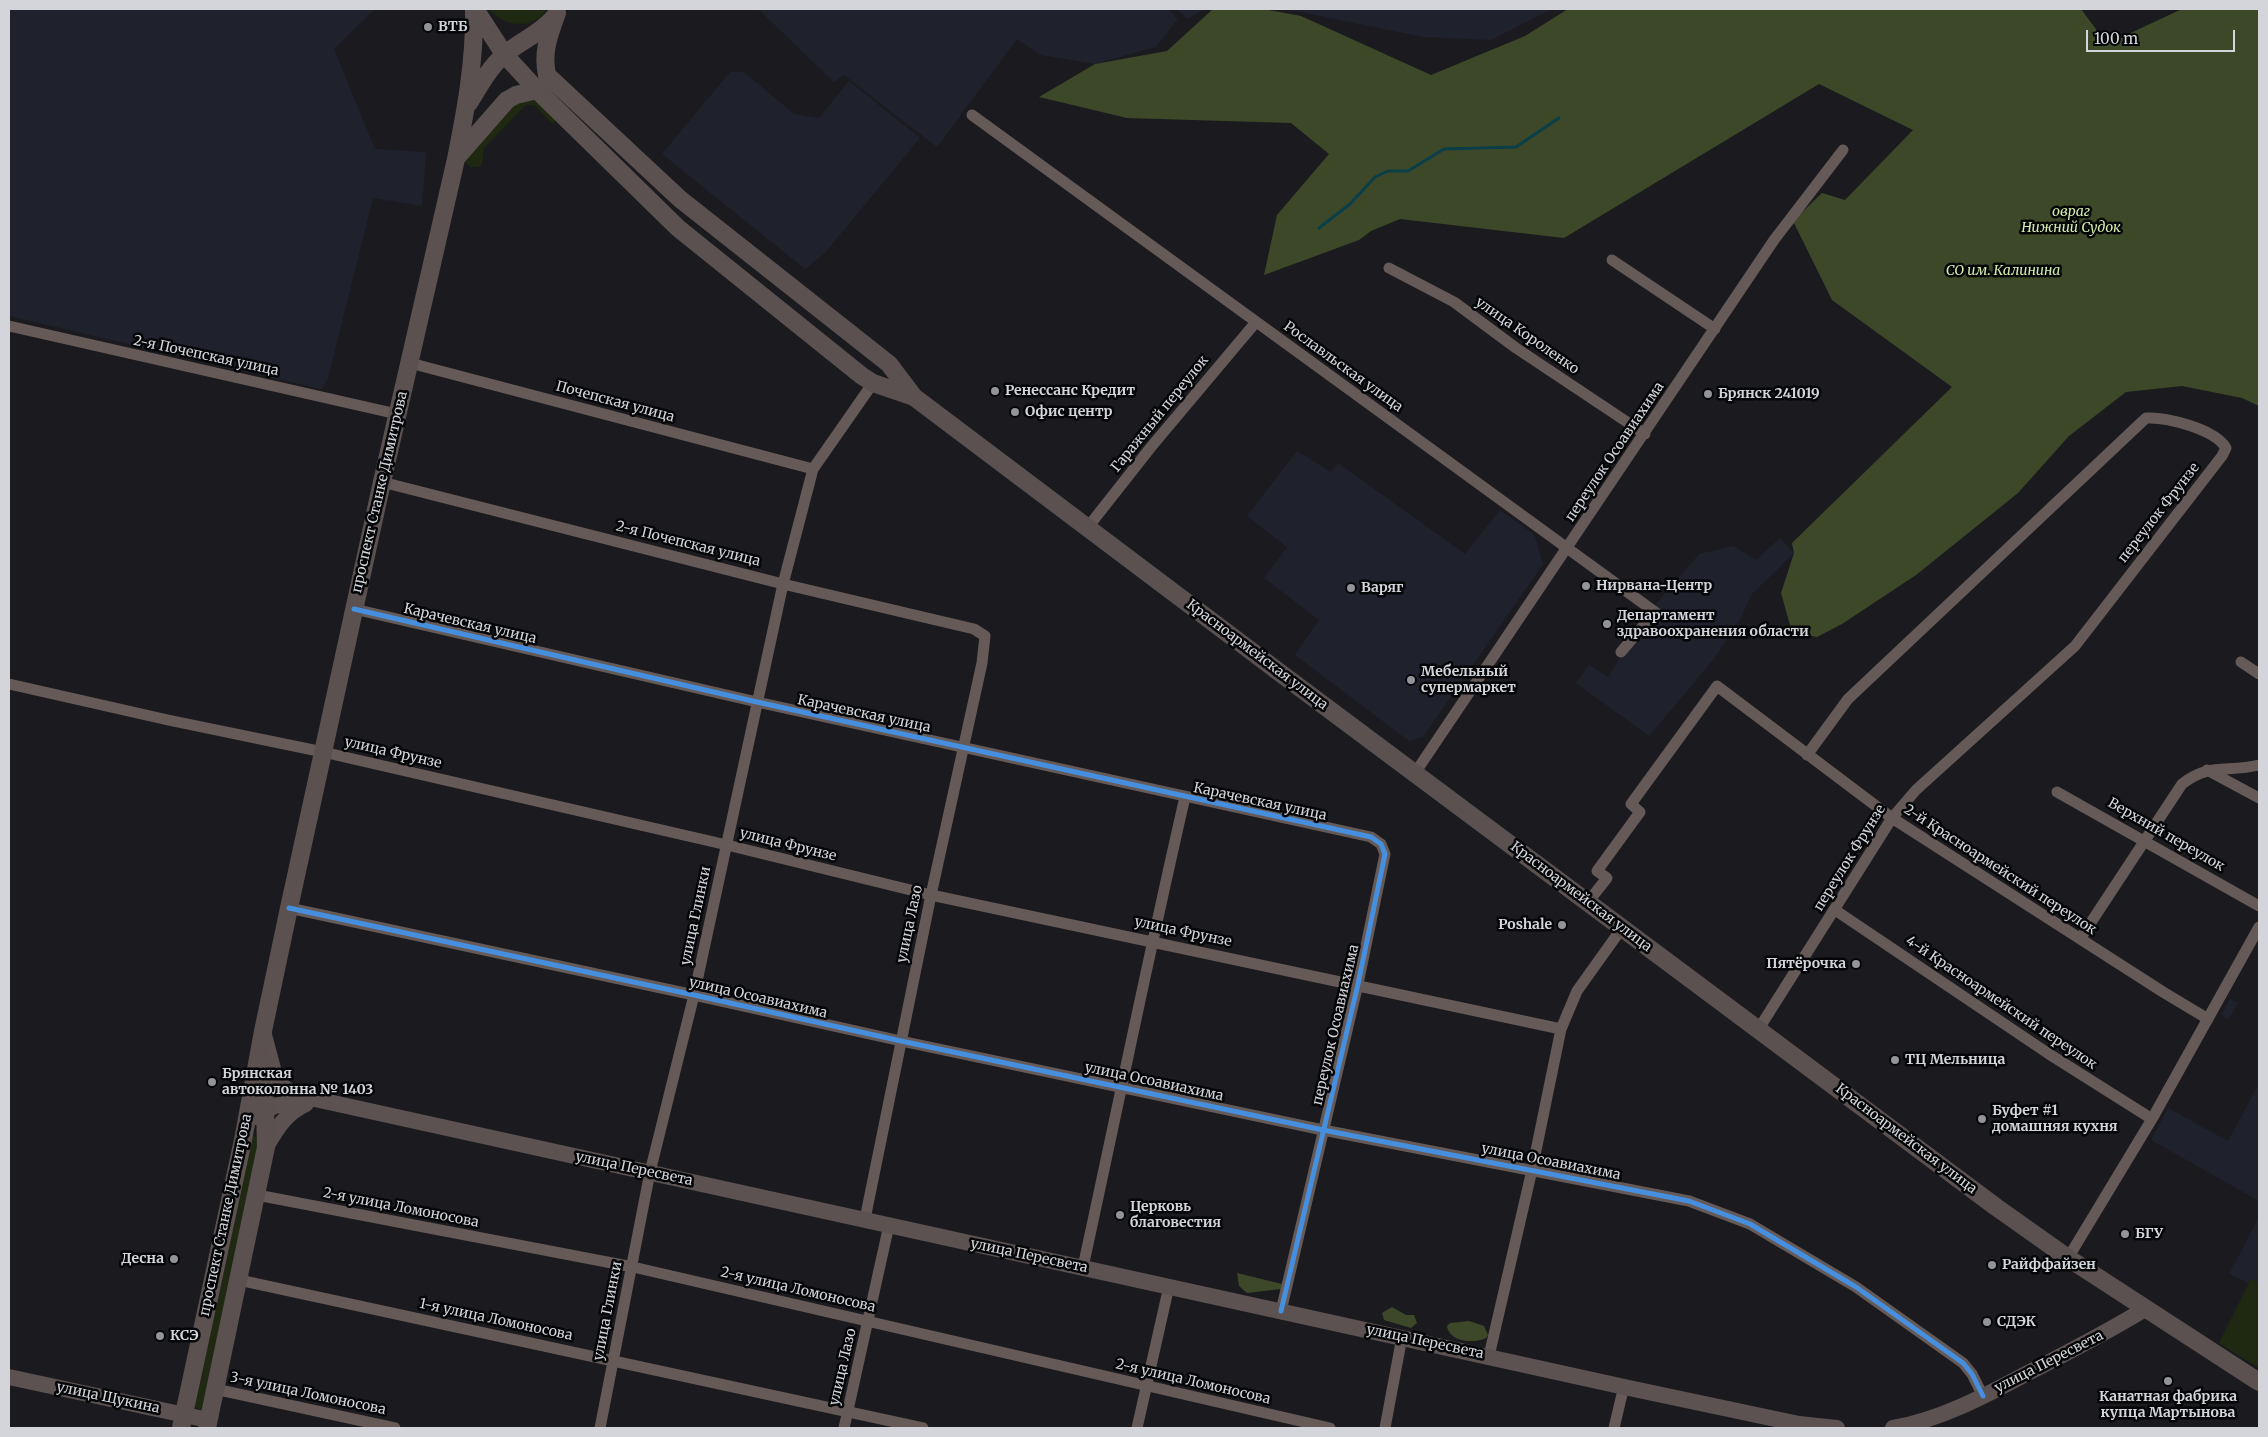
<!DOCTYPE html>
<html>
<head>
<meta charset="utf-8">
<style>
  body { margin:0 }
  #map { position:relative; width:2268px; height:1437px; overflow:hidden; background:#1b1b1f; font-family:Merriweather,serif }
  canvas { display:block }
  .frame { position:absolute; inset:0; border:10px solid #d4d5da; pointer-events:none }
  .scale { position:absolute; left:2086px; top:30px; width:149px; height:22px; box-sizing:border-box; border:2px solid #d4d5da; border-top:0; padding-left:6px; font-size:15px; line-height:18px; white-space:nowrap; color:#d4d5da; -webkit-text-stroke:4px #050608; paint-order:stroke }
</style>
</head>
<body>
<div id="map">
<canvas width="2268" height="1437"></canvas>
<div class="frame"></div>
<div class="scale">100 m</div>
</div>
<script>
const g = document.querySelector('canvas').getContext('2d');
g.lineJoin = 'round';
function fillPath(path, color) { g.fillStyle = color; g.fill(path, 'evenodd'); }
function strokePath(path, color, width, dash) { g.strokeStyle = color; g.lineWidth = width; g.lineCap = dash ? 'butt' : 'round'; g.setLineDash(dash || []); g.stroke(path); }
function write(font, color, halo, rows, align = 'center') {
  g.font = font + ' Merriweather,serif'; g.lineWidth = 5; g.setLineDash([]); g.textBaseline = 'middle'; g.strokeStyle = halo; g.fillStyle = color; for (const [text, x, y, turn = 0] of rows) {
    g.save(); g.translate(x, y); g.rotate((+turn || 0) * Math.PI / 180); g.textAlign = isNaN(turn) ? turn : align; if (halo) g.strokeText(text, 0, 0); g.fillText(text, 0, 0); g.restore();
  }
}
fillPath(new Path2D(`
  M 9,9 L 375,9 L 334,49 L 375,149 L 426,152 L 422,206 L 373,198 L 328,379 L 321,389 L 9,316 Z
  M 758,9 L 1168,9 L 1178,19 L 1156,47 L 1095,64 L 1041,55 L 1017,39 L 937,147 L 844,75 L 834,82 Z
  M 1177,9 L 1205,9 L 1187,19 Z
  M 1285,9 L 1552,9 L 1491,40 L 1423,37 Z
  M 730,72 L 744,72 L 794,114 L 819,118 L 849,81 L 920,138 L 824,254 L 805,269 L 662,154 Z
  M 1297,451 L 1331,472 L 1338,463 L 1465,554 L 1500,510 L 1534,534 L 1543,564 L 1423,737 L 1409,741 L 1295,655 L 1319,620 L 1264,578 L 1287,547 L 1247,516 Z
  M 1780,538 L 1794,553 L 1751,595 L 1742,616 L 1713,660 L 1649,736 L 1576,683 L 1589,665 L 1608,677 L 1654,606 L 1699,554 L 1733,546 L 1756,560 Z
  M 2230,999 L 2238,1003 L 2228,1020 L 2221,1015 Z
  M 2259,1083 L 2259,1201 L 2151,1140 L 2168,1108 L 2228,1141 Z
  M 2259,1217 L 2259,1283 L 2251,1279 L 2249,1283 L 2229,1274 Z`), '#1f212c');
fillPath(new Path2D(`
  M 489,9 L 547,9 C 533,31 504,27 489,9 Z
  M 530,95 L 556,120 L 553,123 L 550,122 L 534,105 L 526,105 L 484,148 L 482,164 L 479,167 L 471,167 L 465,163 L 468,154 L 512,105 Z
  M 253,1136 L 258,1137 L 260,1141 L 203,1407 L 200,1410 L 194,1406 L 250,1139 Z
  M 2251,1279 L 2259,1283 L 2259,1368 L 2219,1343 Z`), '#1f2811');
fillPath(new Path2D(`
  M 1213,9 L 1263,9 L 1301,16 L 1431,75 L 1525,36 L 1568,9 L 2081,9 L 2107,44 L 2182,9 L 2259,9 L 2259,406 L 2242,398 L 2182,386 L 2126,392 L 2069,436 L 2018,493 L 1916,575 L 1842,624 L 1817,637 L 1792,632 L 1781,593 L 1794,553 L 1792,543 L 1952,387 L 1832,300 L 1793,221 L 1822,193 L 1845,200 L 1913,130 L 1819,84 L 1564,238 L 1400,219 L 1371,231 L 1359,240 L 1264,275 L 1277,215 L 1329,154 L 1291,123 L 1127,118 L 1039,97 L 1095,64 L 1167,51 Z
  M 1237,1273 L 1282,1284 L 1281,1289 L 1247,1293 L 1239,1286 Z
  M 1392,1307 L 1406,1315 L 1414,1315 L 1417,1323 L 1411,1328 L 1384,1320 L 1382,1313 Z
  M 1469,1321 L 1484,1326 L 1488,1335 L 1486,1338 C 1474,1344 1449,1342 1447,1326 L 1450,1323 Z`), '#3d4829');
strokePath(new Path2D(`
  M 1319,228 L 1350,204 L 1375,177 L 1388,171 L 1408,171 L 1444,149 L 1516,147 L 1559,118`), '#0a3e49', 3);
strokePath(new Path2D(`
  M 972,115 L 1655,612 L 1621,652
  M 1612,260 L 1715,329
  M 1389,268 L 1454,302 L 1516,348 L 1645,434
  M 9,326 L 397,414
  M 410,363 L 813,469
  M 382,482 L 783,584 L 974,629 L 985,636 L 982,663 L 931,895 L 865,1219
  M 1088,527 L 1151,447 L 1256,322
  M 354,609 L 757,702 L 1371,837 L 1381,844 L 1385,854 L 1358,984 L 1281,1311
  M 2241,662 L 2259,674
  M 9,684 L 168,720 L 323,752 L 727,845 L 931,895 L 1561,1029
  M 2207,770 L 2259,798
  M 1415,773 L 1774,240 L 1843,150
  M 2057,792 L 2259,906
  M 1588,902 L 1607,878 L 1597,871 L 1640,812 L 1631,804 L 1717,686 L 1892,818 L 2163,992 L 2208,1019
  M 289,908 L 694,995 L 901,1041 L 1323,1130 L 1689,1201 L 1750,1224 L 1856,1287 L 1963,1363 L 1972,1374 L 1983,1396
  M 1835,910 L 2049,1054 L 2152,1119
  M 2080,939 L 2182,784 C 2210,762 2227,773 2259,765
  M 1758,1030 L 1892,818 L 1916,790 L 2075,646 L 2222,456 L 2226,448 C 2215,429 2167,417 2146,418 L 1848,699 L 1807,755
  M 257,1195 L 633,1267 L 1330,1428
  M 2068,1258 L 2152,1119 L 2259,927
  M 1083,1267 C 1117,1111 1149,953 1185,797
  M 239,1280 L 923,1428
  M 1489,1356 L 1532,1170 L 1561,1029 L 1577,991 L 1622,928
  M 215,1389 L 395,1428
  M 600,1428 L 650,1172 L 694,995 L 783,584 L 813,469 L 873,383
  M 844,1428 L 889,1225
  M 1137,1428 L 1169,1286
  M 1385,1428 L 1402,1337
  M 1614,1428 L 1624,1386`), '#655a57', 11);
strokePath(new Path2D(`
  M 263,1031 L 276,1080 L 290,1092 L 315,1099 L 1629,1388 L 1799,1424 L 1837,1428
  M 257,1117 L 274,1106 L 308,1100
  M 266,1147 C 277,1128 286,1113 306,1104
  M 9,1377 L 208,1420
  M 1893,1428 C 1939,1420 1983,1397 2024,1375 C 2065,1354 2106,1333 2145,1309`), '#5c5251', 16);
strokePath(new Path2D(`
  M 475,9 L 504,54 L 537,90 L 678,228 L 862,376 L 873,383 L 914,397
  M 557,13 C 549,35 542,52 547,75 L 680,199 L 889,364 L 914,397 L 1287,678 L 1996,1207 L 2068,1258 L 2259,1382
  M 469,103 C 479,87 489,68 503,56 C 519,41 541,34 555,16
  M 458,156 L 507,100 L 516,95 L 537,90
  M 181,1428 L 243,1140 L 263,1031 L 289,908 L 382,482 L 456,159 C 466,109 475,60 474,9
  M 207,1428 L 266,1147 L 264,1067`), '#5b5150', 18);
strokePath(new Path2D(`
  M 354,609 L 757,702 L 1371,837 L 1381,844 L 1385,854 L 1358,984 L 1281,1311
  M 289,908 L 694,995 L 901,1041 L 1323,1130 L 1689,1201 L 1750,1224 L 1856,1287 L 1963,1363 L 1972,1374 L 1983,1396`), '#468fdf', 5);
for (const [x, y, r, color] of [
  [428,27,5,"#939499"],
  [995,391,5,"#939499"],
  [1708,394,5,"#939499"],
  [1015,412,5,"#939499"],
  [1586,586,5,"#939499"],
  [1351,588,5,"#939499"],
  [1607,624,5,"#939499"],
  [1411,680,5,"#939499"],
  [1562,925,5,"#939499"],
  [1856,964,5,"#939499"],
  [1895,1060,5,"#939499"],
  [212,1082,5,"#939499"],
  [1982,1119,5,"#939499"],
  [1120,1215,5,"#939499"],
  [2125,1234,5,"#939499"],
  [174,1259,5,"#939499"],
  [1992,1265,5,"#939499"],
  [1987,1322,5,"#939499"],
  [160,1336,5,"#939499"],
  [2168,1381,5,"#939499"]
]) { const dot = new Path2D(); dot.arc(x, y, r, 0, 2 * Math.PI); g.fillStyle = color; g.fill(dot); strokePath(dot, '#050608', 2); }
write('bold 14px', '#d4d5da', '#050608', [
  ["ВТБ",438,27],
  ["Ренессанс Кредит",1005,391],
  ["Брянск 241019",1718,394],
  ["Офис центр",1025,412],
  ["Нирвана-Центр",1596,586],
  ["Варяг",1361,588],
  ["Департамент",1617,616],
  ["здравоохранения области",1617,632],
  ["Мебельный",1421,672],
  ["супермаркет",1421,688],
  ["Poshale",1552,925,"right"],
  ["Пятёрочка",1846,964,"right"],
  ["ТЦ Мельница",1905,1060],
  ["Брянская",222,1074],
  ["автоколонна № 1403",222,1090],
  ["Буфет #1",1992,1111],
  ["домашняя кухня",1992,1127],
  ["Церковь",1130,1207],
  ["благовестия",1130,1223],
  ["БГУ",2135,1234],
  ["Десна",164,1259,"right"],
  ["Райффайзен",2002,1265],
  ["СДЭК",1997,1322],
  ["КСЭ",170,1336],
  ["Канатная фабрика",2168,1397,"center"],
  ["купца Мартынова",2168,1413,"center"]
], 'left');
write('italic 14px', '#d4ecac', '#050608', [
  ["овраг",2071,212],
  ["Нижний Судок",2071,228],
  ["СО им. Калинина",2003,271]
]);
write('14px', '#d4d5da', '#050608', [
  ["улица Короленко",1527,336,35],
  ["2-я Почепская улица",206,356,12],
  ["Рославльская улица",1343,367,36],
  ["Почепская улица",615,402,15],
  ["Гаражный переулок",1160,414,-51],
  ["переулок Осоавиахима",1615,452,-56],
  ["проспект Станке Димитрова",380,492,-77],
  ["переулок Фрунзе",2159,513,-52],
  ["2-я Почепская улица",688,544,14],
  ["Карачевская улица",470,624,13],
  ["Красноармейская улица",1257,655,37],
  ["Карачевская улица",864,714,12],
  ["улица Фрунзе",393,753,13],
  ["Карачевская улица",1260,802,12],
  ["Верхний переулок",2166,835,30],
  ["улица Фрунзе",788,845,14],
  ["переулок Фрунзе",1850,858,-58],
  ["2-й Красноармейский переулок",2000,870,33],
  ["Красноармейская улица",1581,897,37],
  ["улица Глинки",696,916,-78],
  ["улица Лазо",910,924,-78],
  ["улица Фрунзе",1183,932,12],
  ["улица Осоавиахима",758,998,13],
  ["4-й Красноармейский переулок",2001,1003,34],
  ["переулок Осоавиахима",1336,1025,-77],
  ["улица Осоавиахима",1154,1082,12],
  ["Красноармейская улица",1906,1139,37],
  ["улица Осоавиахима",1551,1162,11],
  ["улица Пересвета",634,1169,12],
  ["2-я улица Ломоносова",401,1208,11],
  ["проспект Станке Димитрова",226,1215,-78],
  ["улица Пересвета",1029,1256,12],
  ["2-я улица Ломоносова",798,1290,13],
  ["улица Глинки",608,1311,-79],
  ["1-я улица Ломоносова",496,1320,12],
  ["улица Пересвета",1425,1342,12],
  ["улица Пересвета",2049,1362,-27],
  ["улица Лазо",843,1367,-77],
  ["2-я улица Ломоносова",1193,1382,13],
  ["3-я улица Ломоносова",308,1394,12],
  ["улица Щукина",108,1398,12]
]);
</script>
</body>
</html>
